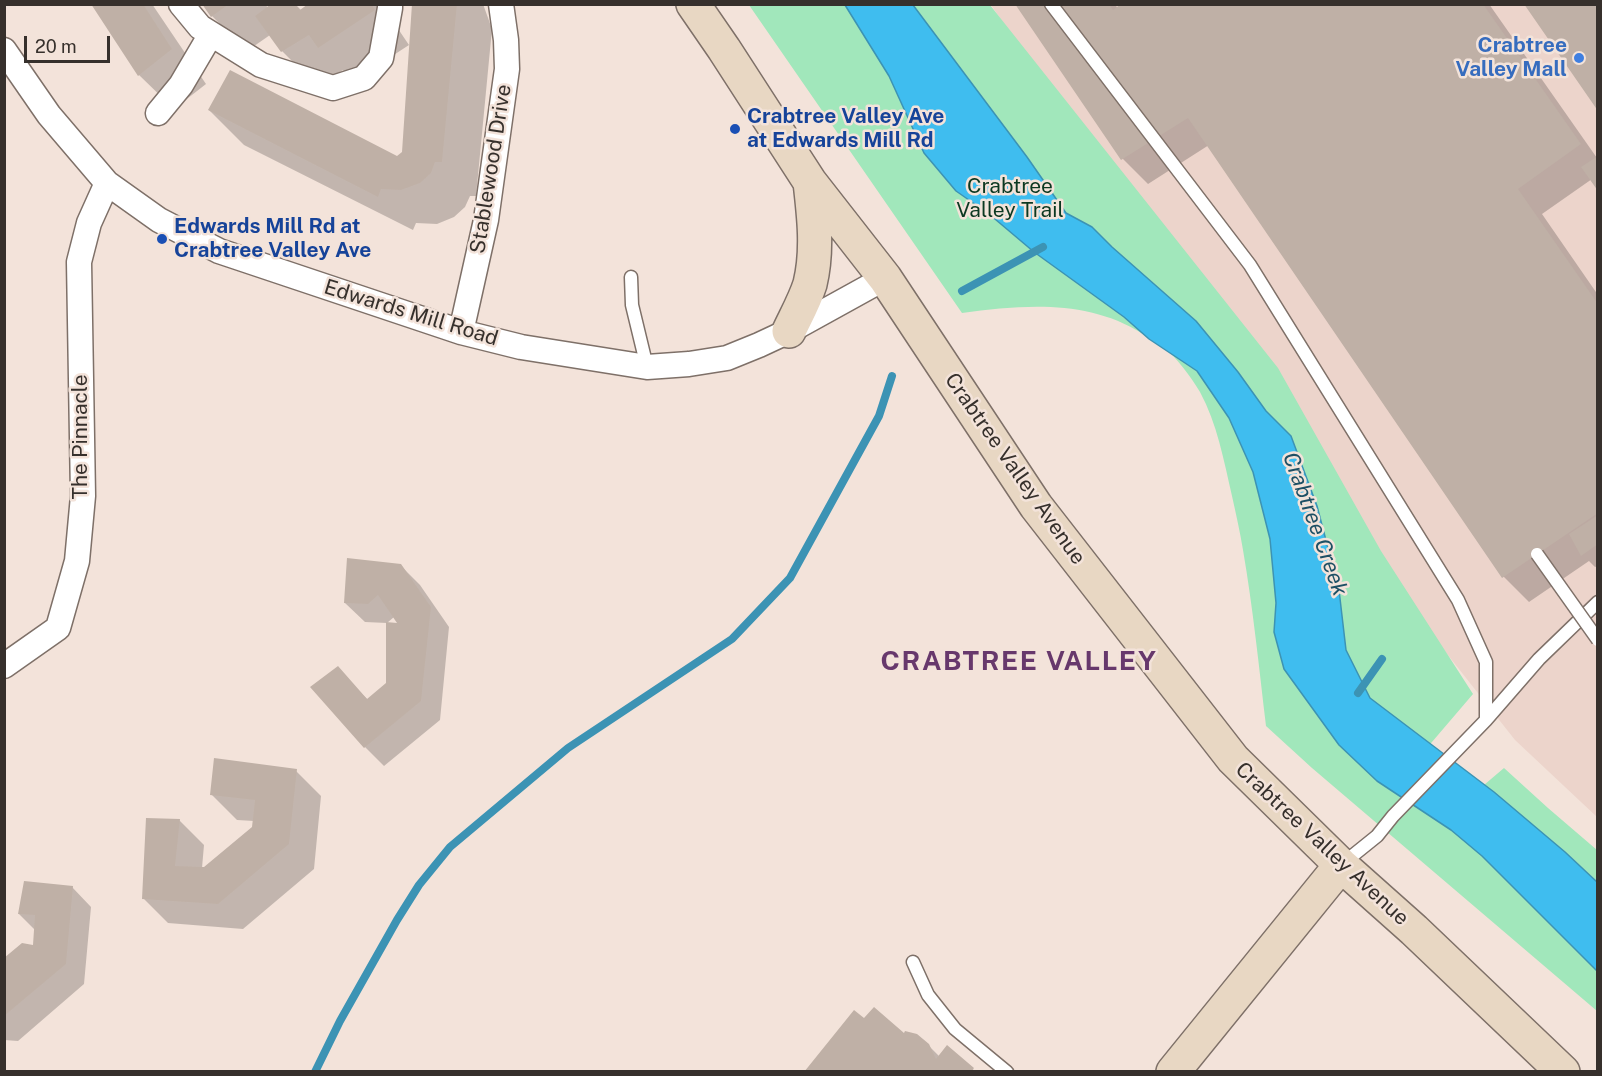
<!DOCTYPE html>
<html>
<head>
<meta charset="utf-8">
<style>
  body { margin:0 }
  #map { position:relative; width:1602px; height:1076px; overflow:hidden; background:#f3e3da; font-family:"Public Sans",sans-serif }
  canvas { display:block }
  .frame { position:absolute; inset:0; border:6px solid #36302c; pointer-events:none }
  .scale { position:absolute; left:24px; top:36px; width:86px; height:27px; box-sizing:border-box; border:3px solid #36302c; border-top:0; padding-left:8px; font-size:18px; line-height:21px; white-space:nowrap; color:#36302c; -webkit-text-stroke:4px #f3e3da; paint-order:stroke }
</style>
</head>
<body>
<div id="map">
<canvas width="1602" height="1076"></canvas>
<div class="frame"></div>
<div class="scale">20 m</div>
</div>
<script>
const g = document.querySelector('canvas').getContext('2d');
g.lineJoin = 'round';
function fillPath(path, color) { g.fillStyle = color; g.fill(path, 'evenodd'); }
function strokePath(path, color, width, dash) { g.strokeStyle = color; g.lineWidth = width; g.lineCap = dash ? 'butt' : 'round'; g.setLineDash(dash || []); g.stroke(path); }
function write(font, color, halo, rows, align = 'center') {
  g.font = font + ' "Public Sans",sans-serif'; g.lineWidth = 5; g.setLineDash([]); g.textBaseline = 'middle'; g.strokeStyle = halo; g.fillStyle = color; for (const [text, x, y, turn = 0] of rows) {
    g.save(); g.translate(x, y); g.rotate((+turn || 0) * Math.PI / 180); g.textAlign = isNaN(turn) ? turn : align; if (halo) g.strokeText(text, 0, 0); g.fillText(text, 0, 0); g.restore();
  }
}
fillPath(new Path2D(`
  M 991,5 L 1597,5 L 1597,817 L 1515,740 L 1361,545 L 1099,160 Z`), '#ecd4cb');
fillPath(new Path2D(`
  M 749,5 L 990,5 L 1278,368 L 1381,551 L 1473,694 L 1426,749 L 1471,796 L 1504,768 L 1548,808 L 1597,850 L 1597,1011 L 1312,768 L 1266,726 C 1259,667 1253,608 1243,550 C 1240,532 1236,514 1232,496 C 1224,461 1217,423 1200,392 C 1191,377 1176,357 1163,346 C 1157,341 1149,338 1143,334 C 1087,299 1024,305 962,313 Z`), '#a1e7bb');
const water = new Path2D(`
  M 845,5 L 913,5 L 1027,157 L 1066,213 L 1092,227 L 1112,247 L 1196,321 L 1238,372 L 1266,411 L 1291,436 L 1317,506 L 1339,590 L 1346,650 L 1370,698 L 1494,792 L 1565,852 L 1597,882 L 1597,971 L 1482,856 L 1451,830 L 1377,781 L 1339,745 L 1284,669 L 1274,632 L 1276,603 L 1270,539 L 1253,472 L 1229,418 L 1197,371 L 1149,339 L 1124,317 L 1034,252 L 989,214 L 956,191 L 924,153 L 889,76 Z`);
fillPath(water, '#3fbdef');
strokePath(water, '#3c93b4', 1.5);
fillPath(new Path2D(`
  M 93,4 L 152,4 L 206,84 L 174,109 L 139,75 Z
  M 204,4 L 265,4 L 268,8 L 295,4 L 302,11 L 311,4 L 379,4 L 386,11 L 409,45 L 354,81 L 343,70 L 317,86 L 282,51 L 270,35 L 247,51 L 212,16 Z
  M 413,4 L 483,4 L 492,29 L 476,196 L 470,196 L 465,207 L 454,217 L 437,224 L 416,223 L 413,230 L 244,145 L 209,110 L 397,158 L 403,153 Z
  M 1017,4 L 1115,4 L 1118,9 L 1124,4 L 1489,4 L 1597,158 L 1592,179 L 1542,214 L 1598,295 L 1598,566 L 1595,567 L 1589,561 L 1529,602 L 1504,577 L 1209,145 L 1148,184 L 1123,159 Z
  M 401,566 L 420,585 L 449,627 L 440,720 L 384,766 L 365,747 L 312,687 L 337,668 L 368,700 L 387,684 L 400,625 L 394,617 L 387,623 L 365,622 L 345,603 Z
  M 296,771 L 321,796 L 314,869 L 243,929 L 168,923 L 143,898 L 179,820 L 204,845 L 202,868 L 204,868 L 253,828 L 254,821 L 237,820 L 212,795 Z
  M 72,887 L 91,907 L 84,984 L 18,1041 L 4,1040 L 4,960 L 34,946 L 35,930 L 19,914 Z
  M 865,1021 L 904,1035 L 928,1045 L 940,1057 L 948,1048 L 976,1072 L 806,1072 Z`), '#0003');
strokePath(new Path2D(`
  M 962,291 L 1043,247
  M 1358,693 L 1382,659
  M 315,1072 L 340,1021 L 397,920 L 419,885 L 450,847 L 568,748 L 732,639 L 790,578 L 879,416 L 892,376`), '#3c93b4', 8);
fillPath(new Path2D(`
  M 91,4 L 143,4 L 172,49 L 138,76 Z
  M 202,4 L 229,4 L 211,17 Z
  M 271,4 L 295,4 L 300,10 L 308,4 L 372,4 L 375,10 L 318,48 L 309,35 L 281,52 L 255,16 Z
  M 412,4 L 457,4 L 442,162 L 435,162 L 431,173 L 420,183 L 401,190 L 381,189 L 378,197 L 208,110 L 230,70 L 397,156 L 402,152 Z
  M 1015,4 L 1109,4 L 1113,10 L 1121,4 L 1483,4 L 1581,144 L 1518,189 L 1598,304 L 1598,513 L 1502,578 L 1188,118 L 1121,160 Z
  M 1524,4 L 1598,4 L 1598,111 Z
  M 1598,156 L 1598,191 L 1581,167 Z
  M 1598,515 L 1598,544 L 1581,556 L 1569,534 Z
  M 347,558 L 401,564 L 431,607 L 421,701 L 364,748 L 310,687 L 338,666 L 367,699 L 386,683 L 386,622 L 397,623 L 378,595 L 368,604 L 344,603 Z
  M 214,758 L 297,769 L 289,844 L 218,904 L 142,899 L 146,818 L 180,819 L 175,866 L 204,867 L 252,827 L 255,800 L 210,795 Z
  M 24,881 L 73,886 L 66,964 L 4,1016 L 4,958 L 22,943 L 33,945 L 35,915 L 18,914 Z
  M 874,1007 L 904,1033 L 905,1031 L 917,1034 L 929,1044 L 936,1059 L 947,1045 L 974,1068 L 971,1072 L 804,1072 L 854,1010 L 864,1018 Z`), '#bfb0a6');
const lane = new Path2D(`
  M 1051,4 L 1250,265 L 1458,600 L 1486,662 L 1486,720
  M 631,277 L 632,305 L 647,367
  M 1341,865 L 1377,836 L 1393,816 L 1486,720 L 1539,659 L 1598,602
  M 913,962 L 928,995 L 955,1029 L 1007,1072`);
const street = new Path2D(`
  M 181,4 L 200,27 L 261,65 L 333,88 L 364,78 L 381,58 L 390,8 L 390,4
  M 4,50 L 49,115 L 107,183 L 159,220 L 219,251 L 461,332 L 521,347 L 647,367 L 689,364 L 727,358 L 759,345 L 789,331 L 885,278
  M 158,113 L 181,85 L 211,34
  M 461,332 L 486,220 L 507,69 L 506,40 L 501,4
  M 4,666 L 58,628 L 77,561 L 83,496 L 79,262 L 89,223 L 107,183`);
const secondary = new Path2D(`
  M 693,4 L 724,49 L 810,182 L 885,278 L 1036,506 L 1233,759 L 1341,865 L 1414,930 L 1563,1072
  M 789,331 C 796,316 805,300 810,284 C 818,251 814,216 810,182
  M 1173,1072 L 1341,865`);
strokePath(lane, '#7e7068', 15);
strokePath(street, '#7e7068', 27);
strokePath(secondary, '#7e7068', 36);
strokePath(lane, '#fff', 12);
strokePath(street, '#fff', 24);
strokePath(secondary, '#e8d7c3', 33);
const laneBridge = new Path2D(`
  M 1537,554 L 1598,640`);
strokePath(laneBridge, '#7e7068', 15, []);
strokePath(laneBridge, '#fff', 12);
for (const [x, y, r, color] of [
  [1579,58,6,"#3f7fe0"],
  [735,129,6,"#1a4fb4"],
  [162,239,6,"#1a4fb4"]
]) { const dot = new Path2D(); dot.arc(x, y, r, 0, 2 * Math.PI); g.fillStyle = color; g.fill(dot); strokePath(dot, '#f3e3da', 2); }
write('bold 21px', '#366cbe', '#f3e3da', [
  ["Crabtree",1567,46],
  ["Valley Mall",1567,70]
], 'right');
write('bold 21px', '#164399', '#f3e3da', [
  ["Crabtree Valley Ave",747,117],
  ["at Edwards Mill Rd",747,141],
  ["Edwards Mill Rd at",174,227],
  ["Crabtree Valley Ave",174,251]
], 'left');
write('21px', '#36302c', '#f3e3da', [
  ["Stablewood Drive",491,169,-81],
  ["Edwards Mill Road",411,313,17],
  ["The Pinnacle",81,437,-90],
  ["Crabtree Valley Avenue",1015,469,55],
  ["Crabtree Valley Avenue",1322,844,43]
]);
write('21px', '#0b3821', '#f3e3da', [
  ["Crabtree",1010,187],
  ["Valley Trail",1010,211]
]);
write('italic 22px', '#1e5065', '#f3e3da', [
  ["Crabtree Creek",1315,524,70]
]);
g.letterSpacing = '1.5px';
write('bold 27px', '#67386c', '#f3e3da', [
  ["CRABTREE VALLEY",1019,662]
]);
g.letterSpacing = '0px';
</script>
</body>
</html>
